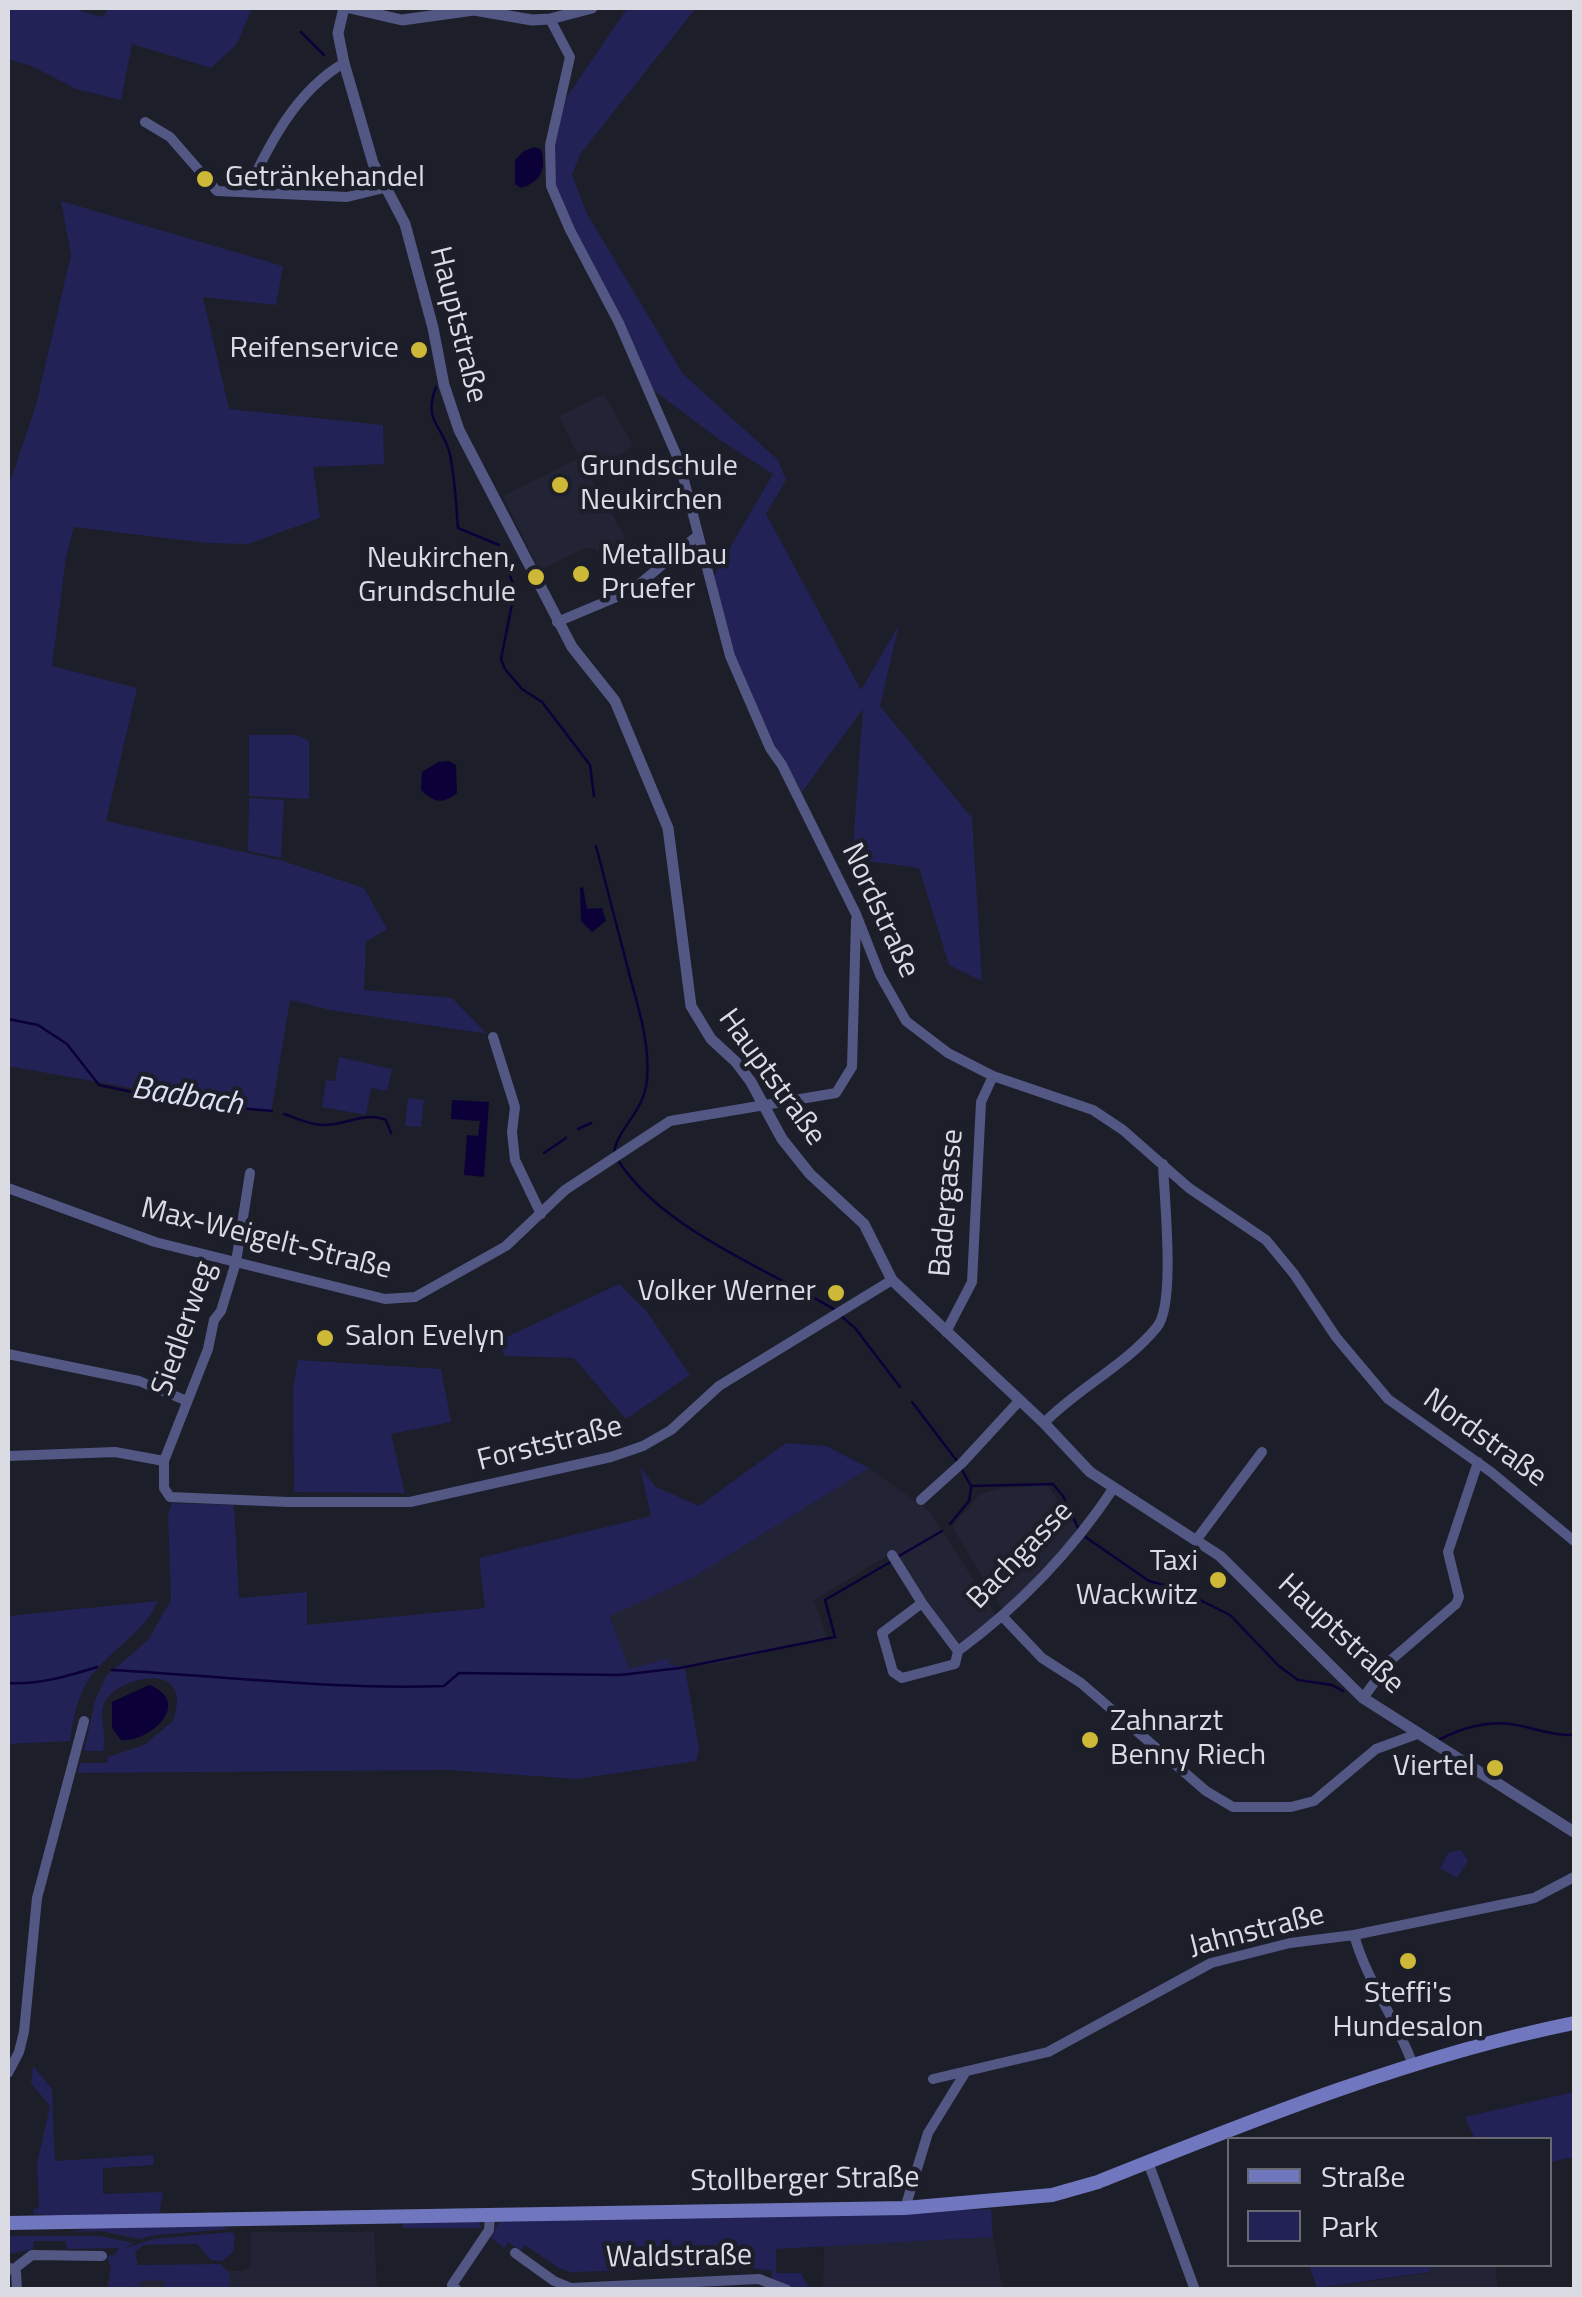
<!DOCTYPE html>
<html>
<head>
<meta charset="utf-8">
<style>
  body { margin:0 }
  #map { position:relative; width:1582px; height:2297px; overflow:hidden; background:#1c1e29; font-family:"Titillium Web",sans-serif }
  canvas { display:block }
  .frame { position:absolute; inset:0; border:10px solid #dadbe3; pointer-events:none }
  .legend { position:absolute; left:1227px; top:2137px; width:325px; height:130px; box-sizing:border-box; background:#1c1e29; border:2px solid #686a73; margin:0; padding:12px 18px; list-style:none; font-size:30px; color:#dadbe3 }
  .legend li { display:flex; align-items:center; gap:20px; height:50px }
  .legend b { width:50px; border:2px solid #686a73 }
</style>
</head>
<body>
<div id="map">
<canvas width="1582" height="2297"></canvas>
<div class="frame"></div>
<ul class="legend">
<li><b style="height:12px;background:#7177bf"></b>Straße</li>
<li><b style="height:28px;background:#222256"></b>Park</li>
</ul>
</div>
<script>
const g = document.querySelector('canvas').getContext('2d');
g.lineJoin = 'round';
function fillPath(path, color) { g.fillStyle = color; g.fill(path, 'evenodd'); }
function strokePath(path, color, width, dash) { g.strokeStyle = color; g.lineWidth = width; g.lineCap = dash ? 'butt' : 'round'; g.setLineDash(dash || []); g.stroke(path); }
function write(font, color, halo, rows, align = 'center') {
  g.font = font + ' "Titillium Web",sans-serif'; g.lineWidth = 9; g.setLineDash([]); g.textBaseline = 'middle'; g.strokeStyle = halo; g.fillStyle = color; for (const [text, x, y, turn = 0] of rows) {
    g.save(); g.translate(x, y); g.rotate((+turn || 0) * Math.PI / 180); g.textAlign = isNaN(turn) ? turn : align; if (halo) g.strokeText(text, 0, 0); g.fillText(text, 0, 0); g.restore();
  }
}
fillPath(new Path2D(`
  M 604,394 L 633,446 L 588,473 L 631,548 L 605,564 L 598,551 L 588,547 L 539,570 L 503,496 L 579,458 L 559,416 Z
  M 869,1468 L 930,1512 L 998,1618 L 958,1643 L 892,1553 L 814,1600 L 827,1637 L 729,1662 L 685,1668 L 669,1664 L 668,1658 L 629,1670 L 610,1615 L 694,1577 Z
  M 1047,1485 L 1080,1532 L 1004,1612 L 952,1527 L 980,1494 L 1003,1488 Z
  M 251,2232 L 374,2232 L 377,2289 L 106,2290 L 111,2268 L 244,2271 L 251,2265 Z
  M 993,2237 L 1003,2289 L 823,2290 L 824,2246 Z
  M 1429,2264 L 1495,2265 L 1498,2289 L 1307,2290 L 1430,2273 Z`), '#222435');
fillPath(new Path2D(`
  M 8,8 L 71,8 L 103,17 L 108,8 L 252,8 L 237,44 L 211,68 L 132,44 L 121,100 L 76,89 L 34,67 L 8,59 Z
  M 631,8 L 696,8 L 581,153 L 572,174 L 586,212 L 683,374 L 778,460 L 786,480 L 766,514 L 861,690 L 899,625 L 880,706 L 972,818 L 982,981 L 949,965 L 919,868 L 852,859 L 863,709 L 802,792 L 763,724 L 735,657 L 713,577 L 773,474 L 720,440 L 652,389 L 572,230 L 555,185 L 553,146 L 564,101 L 626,10 Z
  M 61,201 L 283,266 L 276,305 L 203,297 L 229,409 L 383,425 L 384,464 L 313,467 L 320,518 L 248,544 L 207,543 L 74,527 L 66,557 L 52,666 L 137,688 L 106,821 L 283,861 L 364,888 L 387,929 L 366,942 L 364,990 L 452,998 L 487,1034 L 330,1010 L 290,1000 L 271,1113 L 8,1066 L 8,488 L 36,405 L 71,255 Z
  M 249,735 L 297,735 L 309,741 L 309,799 L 249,796 Z
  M 249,798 L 284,800 L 281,858 L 248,851 Z
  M 339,1057 L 392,1069 L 387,1091 L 371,1088 L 366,1115 L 322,1107 L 326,1080 L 335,1081 Z
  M 408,1098 L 424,1100 L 421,1127 L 405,1126 Z
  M 619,1284 L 647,1312 L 690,1375 L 626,1419 L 574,1358 L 505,1356 L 498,1341 Z
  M 298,1360 L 441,1369 L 451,1422 L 391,1434 L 405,1493 L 294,1492 L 293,1389 Z
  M 786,1443 L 826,1446 L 869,1468 L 694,1577 L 610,1616 L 629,1669 L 669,1658 L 669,1664 L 685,1668 L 699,1749 L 696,1761 L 578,1779 L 448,1770 L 77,1773 L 80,1763 L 107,1763 L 108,1757 L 144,1745 L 173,1721 C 196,1657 114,1677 104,1704 C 98,1719 108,1735 103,1751 L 84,1751 L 95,1701 L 106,1676 L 148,1640 L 171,1600 L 168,1514 L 172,1503 L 234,1505 L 239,1598 L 307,1592 L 307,1625 L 485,1608 L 479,1558 L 651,1516 L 640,1467 L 656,1487 L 699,1506 Z
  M 158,1601 C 144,1634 109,1650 89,1679 C 77,1697 73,1720 70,1741 L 8,1744 L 8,1616 Z
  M 1461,1850 L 1468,1861 L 1457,1878 L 1440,1868 L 1449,1852 Z
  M 33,2066 L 52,2089 L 55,2161 L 153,2155 L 154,2165 L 103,2168 L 103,2194 L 163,2192 L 159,2215 L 81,2217 L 33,2214 L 34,2209 L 39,2207 L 37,2164 L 50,2106 L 31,2083 Z
  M 1574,2092 L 1574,2157 L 1550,2162 L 1550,2140 L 1475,2139 L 1465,2117 Z
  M 991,2209 L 993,2237 L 776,2249 L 776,2273 L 801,2273 L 810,2290 L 792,2289 L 772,2278 L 772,2271 L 753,2268 L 570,2272 L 559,2268 L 525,2245 L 520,2251 L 508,2242 L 504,2248 L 491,2238 L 499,2222 Z
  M 478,2221 L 482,2228 L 403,2228 L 403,2222 Z
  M 215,2224 L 229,2229 L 156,2235 L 139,2239 L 101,2231 L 71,2232 L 97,2227 Z
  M 232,2232 L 235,2237 L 233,2252 L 222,2261 L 211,2260 L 197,2244 L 143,2245 L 135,2253 L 138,2265 L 221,2264 L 230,2275 L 228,2289 L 165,2289 L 164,2280 L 141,2281 L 140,2286 L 109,2288 L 111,2268 L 107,2256 L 115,2255 L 119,2248 L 67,2249 L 66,2241 L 34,2241 L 33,2249 L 8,2254 L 8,2236 L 99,2236 L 134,2243 L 126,2248 L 153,2239 Z
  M 1309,2265 L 1429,2265 L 1430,2272 L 1317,2288 Z`), '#222256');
fillPath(new Path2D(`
  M 534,147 L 541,149 C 547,170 540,182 521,188 L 515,184 L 515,160 L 524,151 Z
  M 449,761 L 456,765 L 457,793 C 443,805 433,802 421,790 L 422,772 L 438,762 Z
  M 583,887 L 587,909 L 602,908 L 606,921 L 592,932 L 581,921 L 580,888 Z
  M 452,1100 L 489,1102 L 484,1177 L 464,1175 L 467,1135 L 478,1136 L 480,1121 L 451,1119 Z
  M 149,1685 C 194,1702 150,1743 121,1740 L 112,1728 L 112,1702 Z`), '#0c0039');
strokePath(new Path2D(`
  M 301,32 L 324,55
  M 436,387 C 422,423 444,425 450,455 C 455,478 456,504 458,528 L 499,545
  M 504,560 L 515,589 L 501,659 L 505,669 L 522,689 L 542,702 L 590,765 L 594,796
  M 596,846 C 607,888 618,931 629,973 C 638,1007 650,1042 647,1079 C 645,1112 617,1128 614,1153
  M 8,1019 L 38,1025 L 67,1044 L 99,1085 L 184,1103 L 272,1111
  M 284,1114 C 296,1118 311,1125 323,1125 C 344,1126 365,1111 386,1120 L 391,1133
  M 578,1129 L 591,1123
  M 544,1153 L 566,1138
  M 618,1160 C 661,1229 768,1269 835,1310
  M 841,1316 L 855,1328 L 900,1387
  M 912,1402 L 957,1461
  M 961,1468 L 971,1486 L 1053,1484 L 1063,1496 L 1079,1530
  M 950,1524 L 969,1501 L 971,1488
  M 1084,1536 L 1149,1581 L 1178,1589 L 1230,1615 L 1279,1666 L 1298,1680 L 1332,1685 L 1343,1691
  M 899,1556 L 942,1531
  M 112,1670 C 223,1676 333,1690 444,1686 L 459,1673 L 620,1675 L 680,1668 L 835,1637 L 825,1600 L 892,1561
  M 8,1683 C 39,1685 68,1676 97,1667
  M 1440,1739 C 1463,1728 1485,1721 1510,1724 C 1532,1727 1552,1736 1574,1735`), '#0c0039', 2.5);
strokePath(new Path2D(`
  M 550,19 L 570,57 L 550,145 L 551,186 L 570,230 L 619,323 L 679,461 L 730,656 L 770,748 L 782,765 L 856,914 L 880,975 L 906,1021 L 948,1053 L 993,1076 L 1093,1110 L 1123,1130 L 1189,1188 L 1266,1240 L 1294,1274 L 1336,1337 L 1388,1399 L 1491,1472 L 1574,1541
  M 145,122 L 170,137 L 217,191 L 347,197 L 384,188
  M 247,191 C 270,143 296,91 344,63
  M 557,622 L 631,591 L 697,536
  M 493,1037 L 515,1107 L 512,1132 L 515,1160 L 541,1214
  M 250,1173 L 236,1262 L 221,1311 L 214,1320 L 208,1349 L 164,1461 L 164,1488 L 170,1497 L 288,1502 L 410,1502 L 611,1457 L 643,1446 L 671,1430 L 719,1386 L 892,1280
  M 8,1188 L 155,1242 L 385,1299 L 415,1297 L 506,1246 L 565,1190 L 670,1121 L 836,1093 L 852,1067 L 856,920
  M 946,1332 L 972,1282 L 981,1102 L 993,1076
  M 8,1354 L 139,1381 L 187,1401
  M 1044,1423 C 1078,1388 1126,1365 1157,1327 C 1176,1304 1164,1196 1163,1164
  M 8,1456 L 115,1452 L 164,1461
  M 921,1500 L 962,1463 L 1020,1400
  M 1197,1539 L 1262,1452
  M 892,1555 L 922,1603 L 958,1651 C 1019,1606 1071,1552 1113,1489
  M 922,1603 L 882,1633 L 893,1672 L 902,1678 L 955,1664 L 958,1651
  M 1003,1617 L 1042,1658 L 1081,1683 L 1206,1791 L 1233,1807 L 1291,1807 L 1314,1801 L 1376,1749 L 1417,1734
  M 1363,1698 L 1391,1660 L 1456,1604 L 1459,1597 L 1448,1552 L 1478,1462
  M 1354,1935 C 1368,1984 1396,2018 1413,2065
  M 8,2073 L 19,2052 L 24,2032 L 37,1898 L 84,1721
  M 933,2079 L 1048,2052 L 1211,1963 L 1290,1943 L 1354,1935 L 1534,1898 L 1574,1877
  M 1148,2162 L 1195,2290
  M 905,2208 L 928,2133 L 965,2073
  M 515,2253 L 554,2281 L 571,2288 L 759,2279 L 787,2290
  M 8,2267 L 16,2272 L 17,2290
  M 14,2269 L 32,2255 L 102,2256
  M 457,2290 L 452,2285 L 489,2230 L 490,2215`), '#535784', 10);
strokePath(new Path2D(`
  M 344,8 L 338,33 L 344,63 L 373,163 L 405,224 L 433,328 L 444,385 L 459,430 L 572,647 L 615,701 L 668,828 L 691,1006 L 711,1039 L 736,1062 L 751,1082 L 782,1139 L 810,1174 L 864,1224 L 892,1280 L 1044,1423 L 1090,1472 L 1220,1556 L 1363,1698 L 1574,1832
  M 350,8 L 402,20 L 474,10 L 532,20 L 550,19 L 592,8`), '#535784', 11);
strokePath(new Path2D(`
  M 8,2223 L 905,2208 L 1052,2195 L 1098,2182 C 1253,2120 1411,2056 1574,2023`), '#7177bf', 14);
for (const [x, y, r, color] of [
  [205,179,10,"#ceb837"],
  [419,350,10,"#ceb837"],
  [560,485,10,"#ceb837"],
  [581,574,10,"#ceb837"],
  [536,577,10,"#ceb837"],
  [836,1293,10,"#ceb837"],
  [325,1338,10,"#ceb837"],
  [1218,1580,10,"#ceb837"],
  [1090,1740,10,"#ceb837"],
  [1495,1768,10,"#ceb837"],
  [1408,1961,10,"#ceb837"]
]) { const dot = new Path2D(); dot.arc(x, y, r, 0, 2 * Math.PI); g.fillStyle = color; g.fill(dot); strokePath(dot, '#1c1e29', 4); }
write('30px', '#dadbe3', '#1c1e29', [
  ["Getränkehandel",225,179],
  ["Reifenservice",399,350,"right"],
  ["Grundschule",580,468],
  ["Neukirchen",580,502],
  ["Metallbau",601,557],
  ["Pruefer",601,591],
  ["Neukirchen,",516,560,"right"],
  ["Grundschule",516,594,"right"],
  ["Volker Werner",816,1293,"right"],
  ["Salon Evelyn",345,1338],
  ["Taxi",1198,1563,"right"],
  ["Wackwitz",1198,1597,"right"],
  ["Zahnarzt",1110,1723],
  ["Benny Riech",1110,1757],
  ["Viertel",1475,1768,"right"],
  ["Steffi's",1408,1995,"center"],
  ["Hundesalon",1408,2029,"center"]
], 'left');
write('30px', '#dadbe3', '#1c1e29', [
  ["Hauptstraße",457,325,76],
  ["Nordstraße",879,911,65],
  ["Hauptstraße",771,1078,54],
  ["Badergasse",948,1203,-85],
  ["Max-Weigelt-Straße",266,1240,14],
  ["Siedlerweg",185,1329,-71],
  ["Nordstraße",1484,1439,36],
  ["Forststraße",550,1445,-14],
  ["Bachgasse",1021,1556,-46],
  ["Hauptstraße",1340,1635,43],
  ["Jahnstraße",1257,1932,-14],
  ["Stollberger Straße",805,2181,-1],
  ["Waldstraße",679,2258,-1]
]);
write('italic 32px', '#dde0f3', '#1c1e29', [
  ["Badbach",187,1098,9]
]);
</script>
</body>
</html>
